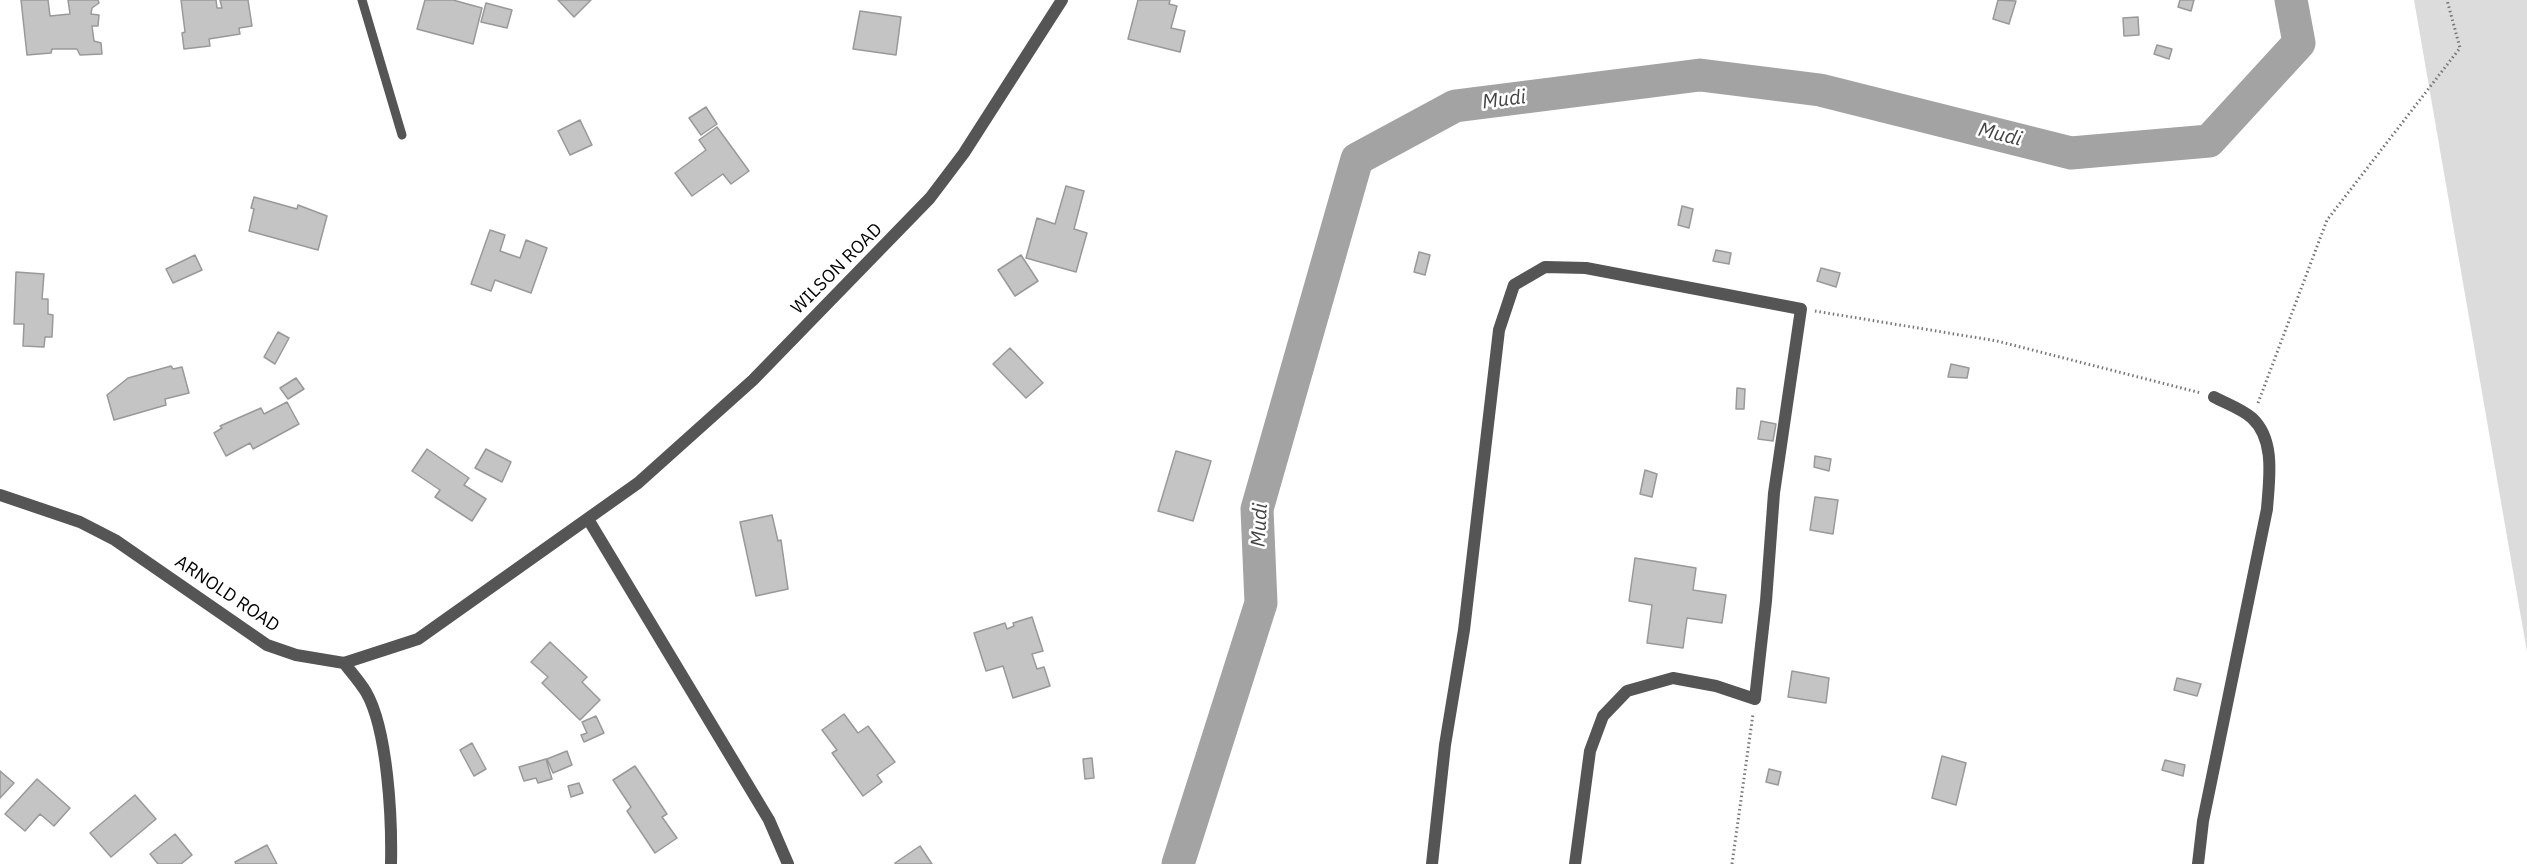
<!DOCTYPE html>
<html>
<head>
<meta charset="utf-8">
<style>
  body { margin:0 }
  canvas { display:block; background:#fff }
</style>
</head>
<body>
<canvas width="2527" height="864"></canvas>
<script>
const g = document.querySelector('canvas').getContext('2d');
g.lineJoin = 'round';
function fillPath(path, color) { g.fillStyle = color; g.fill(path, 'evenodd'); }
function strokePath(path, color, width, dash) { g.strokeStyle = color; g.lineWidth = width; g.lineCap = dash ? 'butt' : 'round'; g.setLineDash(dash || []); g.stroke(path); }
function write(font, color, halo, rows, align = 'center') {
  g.font = font + ' "IBM Plex Sans",sans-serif'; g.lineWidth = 5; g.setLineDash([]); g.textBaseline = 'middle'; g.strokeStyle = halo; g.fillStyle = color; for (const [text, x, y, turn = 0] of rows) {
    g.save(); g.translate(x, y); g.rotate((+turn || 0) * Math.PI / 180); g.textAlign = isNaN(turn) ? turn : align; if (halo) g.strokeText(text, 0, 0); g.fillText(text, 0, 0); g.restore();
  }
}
fillPath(new Path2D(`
  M 2414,0 L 2527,0 L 2527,652 Z`), '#dcdcdc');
strokePath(new Path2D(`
  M 1178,864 L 1261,603 L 1257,509 L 1357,159 L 1455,106 L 1700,75 L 1820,90 L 2071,153 L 2209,141 L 2299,43 L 2291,0`), '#a3a3a3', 33);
const building = new Path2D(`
  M 21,0 L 48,0 L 50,16 L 70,14 L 68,0 L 98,0 L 99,3 L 92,8 L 91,14 L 99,15 L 98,26 L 92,26 L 94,41 L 101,43 L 102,54 L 80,55 L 77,49 L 52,49 L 51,53 L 27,55 Z
  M 181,0 L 216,0 L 217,8 L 222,8 L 220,0 L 248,0 L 252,26 L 239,28 L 240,34 L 209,39 L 210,46 L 184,49 L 182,33 L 185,32 Z
  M 425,0 L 453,0 L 482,8 L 473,44 L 417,29 Z
  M 558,0 L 591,0 L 574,17 Z
  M 1138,0 L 1170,0 L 1169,4 L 1177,6 L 1171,28 L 1185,31 L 1180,52 L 1128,39 Z
  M 1998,0 L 2016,1 L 2009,24 L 1993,19 Z
  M 2180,0 L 2194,0 L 2191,11 L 2178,7 Z
  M 486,3 L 512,10 L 507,28 L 481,22 Z
  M 860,11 L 901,17 L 896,55 L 853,49 Z
  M 2138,17 L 2139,35 L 2124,36 L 2123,18 Z
  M 2157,45 L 2172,49 L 2169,59 L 2154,54 Z
  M 706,107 L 717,124 L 701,135 L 689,118 Z
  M 580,120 L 592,145 L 570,155 L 558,131 Z
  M 717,127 L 749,171 L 731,184 L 723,174 L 692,196 L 675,173 L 706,150 L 699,140 Z
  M 1066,186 L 1084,191 L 1074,229 L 1087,233 L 1076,272 L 1026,258 L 1037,218 L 1055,224 Z
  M 254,197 L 297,209 L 298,205 L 327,216 L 318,250 L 249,231 L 254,209 L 251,208 Z
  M 1682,206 L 1693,209 L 1689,228 L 1678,225 Z
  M 490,230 L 505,235 L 500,251 L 520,258 L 526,240 L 547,248 L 531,293 L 495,280 L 491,291 L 471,284 Z
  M 1716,250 L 1731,253 L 1729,264 L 1713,261 Z
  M 1419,252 L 1430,255 L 1425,275 L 1414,272 Z
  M 195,255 L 202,270 L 173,283 L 166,269 Z
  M 1021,255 L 1038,281 L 1015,296 L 998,270 Z
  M 1821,268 L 1840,273 L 1836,287 L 1817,281 Z
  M 16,272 L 44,274 L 42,299 L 48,299 L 48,314 L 53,315 L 52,337 L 45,337 L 44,347 L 23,346 L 24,324 L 14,324 Z
  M 278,332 L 289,338 L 275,364 L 264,357 Z
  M 1010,348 L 1043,383 L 1026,398 L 993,364 Z
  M 1951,364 L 1969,368 L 1967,378 L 1948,377 Z
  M 171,366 L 173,369 L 182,367 L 189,393 L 165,399 L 166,405 L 114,420 L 107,395 L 128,378 Z
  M 296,378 L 304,389 L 288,399 L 280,388 Z
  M 1737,388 L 1745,389 L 1744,409 L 1736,409 Z
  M 287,402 L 299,424 L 253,449 L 250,443 L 226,456 L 214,433 L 222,428 L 220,426 L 261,408 L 264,414 Z
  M 1761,421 L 1776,424 L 1773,441 L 1758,439 Z
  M 427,449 L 469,478 L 464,485 L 486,499 L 472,521 L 435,497 L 440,490 L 412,471 Z
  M 486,449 L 511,462 L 502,482 L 475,468 Z
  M 1176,451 L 1211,461 L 1193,521 L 1158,511 Z
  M 1815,456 L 1831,459 L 1829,471 L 1814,467 Z
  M 1645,470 L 1657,474 L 1652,497 L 1640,494 Z
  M 1815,497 L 1838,500 L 1833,534 L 1810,530 Z
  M 772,515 L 778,541 L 781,540 L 788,589 L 756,596 L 740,522 Z
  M 1635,558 L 1696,568 L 1693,590 L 1726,595 L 1722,623 L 1687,618 L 1683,648 L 1647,643 L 1652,605 L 1629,601 Z
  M 1032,617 L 1043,651 L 1032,654 L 1037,669 L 1044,667 L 1050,686 L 1013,698 L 1003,666 L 986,671 L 974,633 L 1005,623 L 1007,629 L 1014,626 L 1013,623 Z
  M 550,642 L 587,677 L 582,682 L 600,700 L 580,720 L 542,683 L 548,677 L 531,662 Z
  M 1792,671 L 1829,678 L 1826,703 L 1788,697 Z
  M 2177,678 L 2201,684 L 2197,696 L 2174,690 Z
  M 844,714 L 858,733 L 868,726 L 895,762 L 877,775 L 882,782 L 863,796 L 832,753 L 837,750 L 822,730 Z
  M 596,716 L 604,733 L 584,742 L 581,735 L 587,733 L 582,722 Z
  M 472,743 L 486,769 L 474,776 L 460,750 Z
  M 567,751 L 572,765 L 553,773 L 547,759 Z
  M 1942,756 L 1966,763 L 1956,805 L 1932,798 Z
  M 1092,758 L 1094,778 L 1085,779 L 1083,759 Z
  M 546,759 L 552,779 L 538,783 L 536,778 L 524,781 L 519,767 Z
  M 2165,760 L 2185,765 L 2183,776 L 2162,770 Z
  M 635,766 L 667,814 L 662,817 L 677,838 L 655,853 L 627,811 L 631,807 L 613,780 Z
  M 1769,769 L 1781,772 L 1778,785 L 1766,782 Z
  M 0,771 L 14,783 L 0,798 Z
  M 37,779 L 70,808 L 54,826 L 40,814 L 25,831 L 5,814 Z
  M 579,783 L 583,793 L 571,797 L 568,786 Z
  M 135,795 L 156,819 L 111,857 L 90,833 Z
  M 175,834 L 192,855 L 181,864 L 158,864 L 150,854 Z
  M 267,845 L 277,864 L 236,864 L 235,862 Z
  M 920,846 L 932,864 L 895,864 L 895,863 Z`);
fillPath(building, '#c4c4c4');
strokePath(building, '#999', 1.5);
strokePath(new Path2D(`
  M 1815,311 L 1997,341 L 2201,393
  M 2258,403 L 2327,220 L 2460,48 L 2447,0
  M 1732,864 L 1753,714`), '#777', 3, [1.5, 3]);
strokePath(new Path2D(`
  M 362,0 L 402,135`), '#555', 9);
strokePath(new Path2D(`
  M 0,495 L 80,522 L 115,540 L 267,645 L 296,655 L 344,663 L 418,639 L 638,483 L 753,380 L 930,198 L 964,153 L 1062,0
  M 588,519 L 769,820 L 788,864
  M 344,663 C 351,672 360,682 366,692 C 388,730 392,820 391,864
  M 1432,864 L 1445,745 L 1464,630 L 1499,330 L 1514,285 L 1545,267 L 1586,268 L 1801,309 L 1774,493 L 1766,601 L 1755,699 L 1716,686 L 1673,678 L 1627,691 L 1603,716 L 1590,751 L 1575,864
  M 2198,864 L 2203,821 L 2267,509 C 2269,480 2276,440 2252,418 C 2242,409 2225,403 2214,397`), '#555', 12);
write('18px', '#000', '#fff', [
  ["WILSON ROAD",837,269,-45],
  ["ARNOLD ROAD",227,594,34]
]);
write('italic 20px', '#444', '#fff', [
  ["Mudi",1504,100,-7],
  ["Mudi",2000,135,14],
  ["Mudi",1260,525,-87]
]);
</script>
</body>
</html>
